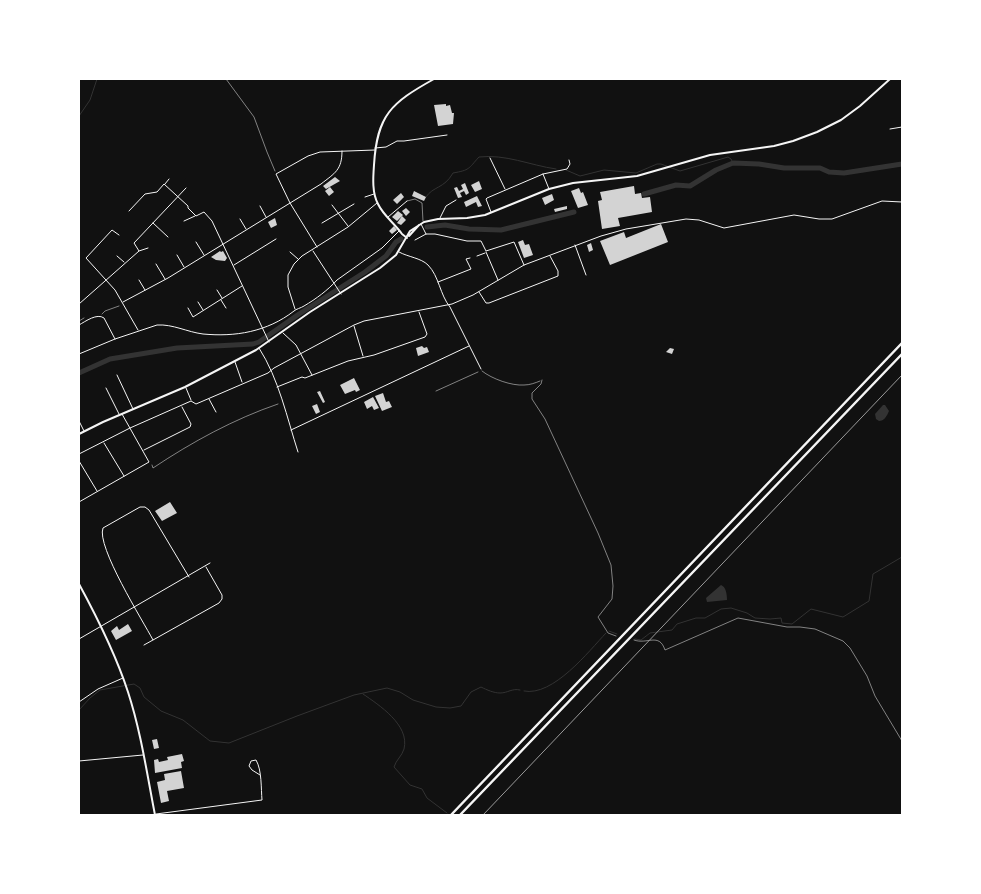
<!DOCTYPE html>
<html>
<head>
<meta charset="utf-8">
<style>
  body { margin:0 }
  #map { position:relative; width:981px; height:894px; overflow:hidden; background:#111; font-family:Raleway,sans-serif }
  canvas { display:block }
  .frame { position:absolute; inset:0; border:80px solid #fff; pointer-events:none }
</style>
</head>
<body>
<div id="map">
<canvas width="981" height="894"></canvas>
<div class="frame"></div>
</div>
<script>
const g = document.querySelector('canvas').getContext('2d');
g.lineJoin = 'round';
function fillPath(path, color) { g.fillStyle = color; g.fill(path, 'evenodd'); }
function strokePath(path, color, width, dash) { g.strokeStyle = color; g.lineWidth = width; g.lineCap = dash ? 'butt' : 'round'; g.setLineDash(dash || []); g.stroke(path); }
fillPath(new Path2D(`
  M 883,405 L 885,405 L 889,411 C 887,416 884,421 879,421 L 876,419 L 875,414 Z
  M 721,585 C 726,587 727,594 727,600 L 707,602 L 706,598 Z`), '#333');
strokePath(new Path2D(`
  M 79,116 L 90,100 L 97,79
  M 566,170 L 580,176 L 604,170 L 636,173 L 657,164 L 661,164 L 680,171 L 728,157 L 731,159 L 733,163
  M 426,197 C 433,186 444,189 453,173 C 470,170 468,169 479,157 C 506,154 529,165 556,169
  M 609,631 L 617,634
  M 635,639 L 641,640 L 650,633 L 672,630 L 677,624 L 696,618 L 705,618 L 721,609 L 731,608 L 747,613 L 755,618 L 770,619 L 781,618 L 782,623 L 792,624 L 811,609 L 843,617 L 869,601 L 873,574 L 902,557
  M 524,691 C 553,697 589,651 606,633
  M 363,694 C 379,705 410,725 404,749 C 402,756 396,760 394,767 L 410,785 L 422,789 L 427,798 L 447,813
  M 79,710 L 90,698 L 100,690 L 134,684 L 140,688 L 144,697 L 161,711 L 183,720 L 210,741 L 229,743 L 297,716 L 354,695 L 387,688 L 400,692 L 413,700 L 436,707 L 450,708 L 461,706 L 471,692 L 481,687 C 487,690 494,693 500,693 C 508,693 512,688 520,690`), '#333', 1);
strokePath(new Path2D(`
  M 644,194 L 676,185 L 690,186 L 716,170 L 733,163 L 759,164 L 784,168 L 820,168 L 829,172 L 844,173 L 902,164
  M 427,227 L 445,225 L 469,229 L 501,230 L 574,212
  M 79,373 L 110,359 L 177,348 L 253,344 L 259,342 L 299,314 L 365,272 L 386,256 L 396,242 L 401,239`), '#333', 5);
fillPath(new Path2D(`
  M 446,104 L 446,106 L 450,105 L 452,113 L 454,113 L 453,124 L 438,126 L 434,105 Z
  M 335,177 L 340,181 L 326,189 L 323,186 Z
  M 479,181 L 482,189 L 475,192 L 471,185 Z
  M 465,183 L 469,193 L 466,195 L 464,191 L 460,193 L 462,197 L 458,198 L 454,188 L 457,187 L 459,191 L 463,189 L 461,185 Z
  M 634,186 L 635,194 L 641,193 L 642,198 L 650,197 L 652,212 L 618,218 L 620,226 L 602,229 L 598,201 L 602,200 L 600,192 Z
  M 330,187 L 334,192 L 329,196 L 325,191 Z
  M 579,188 L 581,193 L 583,192 L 588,205 L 578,208 L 571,191 Z
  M 414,191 L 426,197 L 424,201 L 412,196 Z
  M 401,193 L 404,197 L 397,204 L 393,200 Z
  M 552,194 L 554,200 L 545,205 L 542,198 Z
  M 477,196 L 482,206 L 478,207 L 476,202 L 466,207 L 464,202 Z
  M 567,206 L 567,209 L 555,212 L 554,209 Z
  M 406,208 L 410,212 L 406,216 L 402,211 Z
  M 398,211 L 403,215 L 397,221 L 392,217 Z
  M 402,216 L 406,220 L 401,225 L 397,223 Z
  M 275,218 L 277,225 L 271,228 L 268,222 Z
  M 661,224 L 668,242 L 610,265 L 600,241 L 624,232 L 626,238 Z
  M 394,226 L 397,230 L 392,234 L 389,231 Z
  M 523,240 L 525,245 L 529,244 L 533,255 L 524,258 L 518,242 Z
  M 591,243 L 593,250 L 589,252 L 587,245 Z
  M 220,251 L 221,252 L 223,251 L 227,258 L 225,261 L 216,260 L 211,257 Z
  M 422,346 L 424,348 L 427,347 L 429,352 L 418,356 L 416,348 Z
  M 670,348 L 674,349 L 672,354 L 666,352 Z
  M 354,378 L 360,390 L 356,392 L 355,390 L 345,394 L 340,385 Z
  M 320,391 L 325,402 L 323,403 L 317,392 Z
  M 383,393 L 386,402 L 389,401 L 392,407 L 382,411 L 375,396 Z
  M 373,397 L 379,408 L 374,410 L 372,406 L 367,409 L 364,402 Z
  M 317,404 L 320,412 L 316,414 L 312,406 Z
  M 170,502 L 177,513 L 162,521 L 155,511 Z
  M 128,624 L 132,631 L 116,640 L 111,631 L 117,626 L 119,630 Z
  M 157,739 L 159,748 L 154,749 L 152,740 Z
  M 182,754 L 184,761 L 181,762 L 182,768 L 155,773 L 154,760 L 158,759 L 159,762 L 168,760 L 167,757 Z
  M 181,771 L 184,788 L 167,791 L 169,801 L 161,803 L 157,782 L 165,780 L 164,774 Z`), '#d3d3d3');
strokePath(new Path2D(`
  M 226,79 L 254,117 L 267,152 L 275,171
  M 102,314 L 105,311 L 119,306
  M 79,321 L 84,318
  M 482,371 C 492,379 512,386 524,385 C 530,385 535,383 540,381
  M 542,380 L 541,384 L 532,393 L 532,399 L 545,419 L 598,533 L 611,565 L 613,586 L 612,599 L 598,617 L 608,633 L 616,636
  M 436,391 L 478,372
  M 152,465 L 153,468 C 192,442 234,419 278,404
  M 634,640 C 647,645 659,632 665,650 L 738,618 L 787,627 L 800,627 L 815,629 L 843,641 L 850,648 L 867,676 L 875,696 L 902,741`), '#f5f5f5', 0.5);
strokePath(new Path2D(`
  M 407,201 L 415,199 L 422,203 L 423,221`), '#f5f5f5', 0.5);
strokePath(new Path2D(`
  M 890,129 L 902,127
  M 375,148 L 386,147 L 397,141 L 404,141 L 447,135
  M 490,158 L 505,189
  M 543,174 L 549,189
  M 165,184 L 169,179
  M 365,197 L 374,194
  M 332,205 L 348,226
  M 260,206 L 266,217
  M 129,211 L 145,194 L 157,192 L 164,184 L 188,206 L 188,208 L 196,216 L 204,212 L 212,221 L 269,342
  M 491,212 L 486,199 L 487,198 L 543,174 L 567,169 L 570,164 L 569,160
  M 388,217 L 407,201
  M 440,218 L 446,206 L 456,200
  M 240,219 L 246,229
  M 184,221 L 195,216
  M 153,223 L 168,237
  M 322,223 L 354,204
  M 421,224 L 426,234
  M 119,235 L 112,230 L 86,258 L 115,290 L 138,330
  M 415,240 L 426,234 L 435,234 L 467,241 L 481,241 L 486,251 L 514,242 L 524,265
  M 196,242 L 204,255
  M 575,245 L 586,275
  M 317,247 L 290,203 L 276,174 L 308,156 L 320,152 L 375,150
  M 139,251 L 148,248
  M 313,251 L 341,294
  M 290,252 L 298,259
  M 399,252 C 408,257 421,258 428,265 C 439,276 440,295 450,307 L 481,369
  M 486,252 L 498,280
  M 177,255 L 184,267
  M 117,256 L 124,262
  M 477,256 L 485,253
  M 156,264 L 165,279
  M 234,265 L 276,239
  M 139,280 L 145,290
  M 438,282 L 471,269 L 466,259 L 470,258
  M 217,290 L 222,298
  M 479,292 L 486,303 L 489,303 L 558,276 L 558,271 L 550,256
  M 221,300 L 226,308
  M 123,302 L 168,278 L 321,184 C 335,173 342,170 342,151
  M 198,302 L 203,310
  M 79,304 L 139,251 L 134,243 L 186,188
  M 188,308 L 193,317 L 242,286
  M 295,309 L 288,287 L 288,275 L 294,264 L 302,256 L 348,227 L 377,203
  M 79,325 C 86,321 97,313 104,318 L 115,339
  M 354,326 L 363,356
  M 283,333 L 296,345 L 312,375
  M 259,348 C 279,379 287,418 298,452
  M 79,354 L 115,339 L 157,325 C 173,324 187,332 203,334 C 235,337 267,332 294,311 C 296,309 301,308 304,306 C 316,299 328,290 337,280 L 382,248 L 399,231
  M 235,362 L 242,382
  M 117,375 L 133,409
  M 277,387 L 302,377 L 305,378 L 348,361 L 374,355 L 425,337 L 427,334 L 419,312
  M 106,388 L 119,414
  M 186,388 L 191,400
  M 209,399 L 216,412
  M 79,421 L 84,431
  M 291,430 L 469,346
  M 104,443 L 124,476
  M 144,450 L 190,427 L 191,424 L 182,407
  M 79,454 L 130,428 L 191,401 L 196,404 L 268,373 L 274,368 L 354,325 L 364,321 L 452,304 L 473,295 L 524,265 L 601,236 L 626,229 L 686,219 L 699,220 L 724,228 L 794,215 L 819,219 L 832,219 L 882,201 L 902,202
  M 79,461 L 97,491
  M 79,502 L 149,462 L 122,414
  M 189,577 L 149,510 L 145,507 L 140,507 L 103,528 C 96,546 143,621 153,640 L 219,603 L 222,599 L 222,595 L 206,567
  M 79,639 L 210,563
  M 144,645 L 153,640
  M 79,702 L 98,689 L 123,678
  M 79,761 L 143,755
  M 156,814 L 262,800 C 261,789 262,770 256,760 L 251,761 L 249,766 L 252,770 L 260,775`), '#f5f5f5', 1);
strokePath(new Path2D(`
  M 407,238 L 402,234 C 395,224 383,215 378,204 C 372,193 373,178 374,165 C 377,115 391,103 434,79
  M 79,584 C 98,619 116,655 128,692 C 141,732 147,774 155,815`), '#f5f5f5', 2);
strokePath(new Path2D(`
  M 409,236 L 419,225
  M 79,434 L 103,422 L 185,387 L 256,350 L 310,312 L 380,268 L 396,255 L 410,231 L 424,222 L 438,219 L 467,218 L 485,215 L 549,189 L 573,183 L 637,176 L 710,155 L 774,146 L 793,141 L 817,132 L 841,120 L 860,106 L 890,79`), '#f5f5f5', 2);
strokePath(new Path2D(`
  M 451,815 L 902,343
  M 460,815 L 902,354`), '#f5f5f5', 2.5);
strokePath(new Path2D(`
  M 483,815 L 902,375`), '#9a9a9a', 1);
</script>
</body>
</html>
